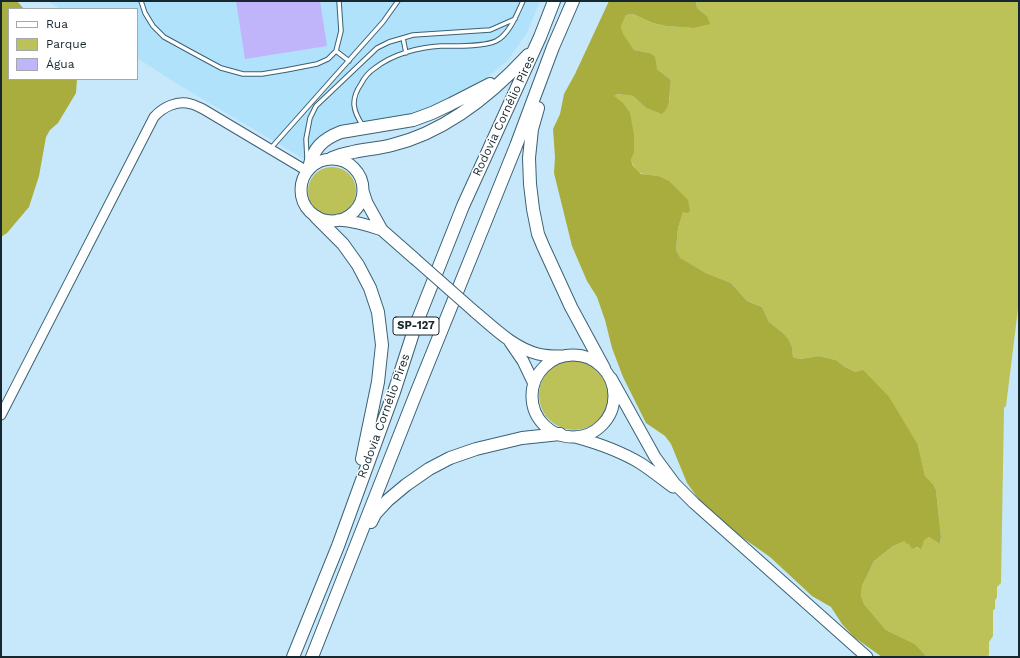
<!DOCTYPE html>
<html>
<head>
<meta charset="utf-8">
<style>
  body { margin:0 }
  #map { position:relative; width:1020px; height:658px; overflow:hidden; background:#c7e8fa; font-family:"Work Sans",sans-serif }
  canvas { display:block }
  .frame { position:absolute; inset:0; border:2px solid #172730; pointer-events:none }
  .legend { position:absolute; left:8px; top:8px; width:130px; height:72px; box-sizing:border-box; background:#fff; border:1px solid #a2a9ac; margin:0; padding:5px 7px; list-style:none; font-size:12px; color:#172730 }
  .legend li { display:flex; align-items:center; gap:8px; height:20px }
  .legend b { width:20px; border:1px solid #a2a9ac }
</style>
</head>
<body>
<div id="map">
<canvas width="1020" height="658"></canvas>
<div class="frame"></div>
<ul class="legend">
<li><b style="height:5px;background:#fff"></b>Rua</li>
<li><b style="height:11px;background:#bcc158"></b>Parque</li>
<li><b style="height:11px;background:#c0b4fb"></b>Água</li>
</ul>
</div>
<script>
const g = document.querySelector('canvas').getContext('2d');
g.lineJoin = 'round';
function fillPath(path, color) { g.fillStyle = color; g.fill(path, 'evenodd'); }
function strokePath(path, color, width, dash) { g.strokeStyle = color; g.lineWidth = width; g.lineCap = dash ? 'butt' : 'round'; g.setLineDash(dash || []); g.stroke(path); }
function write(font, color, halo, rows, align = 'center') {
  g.font = font + ' "Work Sans",sans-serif'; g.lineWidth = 3; g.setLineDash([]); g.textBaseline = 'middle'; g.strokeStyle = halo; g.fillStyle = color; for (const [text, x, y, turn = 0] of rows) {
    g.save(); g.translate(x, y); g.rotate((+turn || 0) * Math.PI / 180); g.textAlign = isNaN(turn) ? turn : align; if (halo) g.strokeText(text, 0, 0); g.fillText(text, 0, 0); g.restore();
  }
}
fillPath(new Path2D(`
  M 48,1 L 540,1 L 527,33 L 508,60 L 483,81 L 461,96 L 417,114 L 334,127 L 327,131 L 319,138 L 304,159 L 174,82 L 137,58 L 137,9 L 60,9 Z`), '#b0e2fc');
fillPath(new Path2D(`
  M 696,1 L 1019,1 L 1019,301 L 1006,406 L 1004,408 L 1001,583 L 997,587 L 997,597 L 995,601 L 995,609 L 993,610 L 993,636 L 989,642 L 989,654 L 988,657 L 927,657 L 915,644 L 886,630 L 864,604 L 861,596 L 862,586 L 874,561 L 893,546 L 905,541 L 921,550 L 923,540 L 929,537 L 940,544 L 941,537 L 936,490 L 933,484 L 925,476 L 918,445 L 856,372 L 845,367 L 836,360 L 819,356 L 800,359 L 793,357 L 792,347 L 783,333 L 769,322 L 762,307 L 747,301 L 731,283 L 706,273 L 679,258 L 676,250 L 678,228 L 683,211 L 658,176 C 643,174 637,176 631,160 L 634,153 L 613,96 L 617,94 L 633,96 L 645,107 L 670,99 L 669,87 L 671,80 L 657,69 L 650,53 L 634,50 L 622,34 L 621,27 L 626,15 L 633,14 L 653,23 L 666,26 L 693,28 L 707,16 L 697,8 Z
  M308 191a24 24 0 1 1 48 0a24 24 0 1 1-48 0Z
  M539 395a35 35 0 1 1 70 0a35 35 0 1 1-70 0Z`), '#bcc158');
fillPath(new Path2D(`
  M 1,1 L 17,1 L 24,9 L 9,9 L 9,79 L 77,79 L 76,93 L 58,123 L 50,130 L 46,137 L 39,176 L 29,207 L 7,233 L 1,237 Z
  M 609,1 L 696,1 L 697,8 L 707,16 L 710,24 L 693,28 L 666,26 L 653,23 L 633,14 L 626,15 L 621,27 L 623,34 L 634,50 L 650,53 L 655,57 L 657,69 L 671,80 C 668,92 673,104 662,114 L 645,107 L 633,96 L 617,94 L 614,96 L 623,103 L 630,113 L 634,135 L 634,153 L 631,160 L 633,166 L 641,174 L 658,176 L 669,181 L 688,200 L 690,211 L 688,213 L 683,212 L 678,228 L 676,250 L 680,258 L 706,273 L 731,283 L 747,301 L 762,307 L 769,322 L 783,333 L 788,339 L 792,347 L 793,357 L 800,359 L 819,356 L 836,360 L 845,367 L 856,372 L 863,370 L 889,397 L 918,445 L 925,476 L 933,484 L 936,490 L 941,537 L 940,544 L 929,537 L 924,540 L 921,550 L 917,547 L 912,549 L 909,544 L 905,543 L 905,541 L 893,546 L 874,561 L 862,586 L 861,596 L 864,604 L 886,630 L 915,644 L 927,657 L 882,657 L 854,637 L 842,624 L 831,607 L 812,596 L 770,557 L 736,533 L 700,501 L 687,483 L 671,444 L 665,436 L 646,423 L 623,377 L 612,348 L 605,320 L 597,297 L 587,281 L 572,246 L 554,173 L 555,157 L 553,129 L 560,114 L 564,94 L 575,74 Z`), '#a8ad3e');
fillPath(new Path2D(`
  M 236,1 L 320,1 L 327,46 L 245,59 Z`), '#c0b4fb');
const service = new Path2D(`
  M 141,1 L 145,13 L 153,26 L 164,37 L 195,54 L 221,68 L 243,74 L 262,74 L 286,70 L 317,64 L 328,59 L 336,51 L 341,31 L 339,1
  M 403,38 L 406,53
  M 336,51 L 349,61
  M 363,126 C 353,111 350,100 361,84 C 364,78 369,72 375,68 C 393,54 419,47 441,46 C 456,46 483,47 496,41 C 509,35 517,14 523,1
  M 271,148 L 383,22 L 398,1
  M 307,158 L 306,139 L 310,118 L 316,106 L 377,48 L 389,42 L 413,35 L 490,30 L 515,19`);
const tertiary = new Path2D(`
  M 1,415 L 154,117 C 163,107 177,100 191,104 C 195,105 199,107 203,109 L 307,171`);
const primary = new Path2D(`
  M301 190a31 31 0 1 1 62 0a31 31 0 1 1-62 0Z
  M 363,191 L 367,203 L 382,230 L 415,259
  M 338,220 C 354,221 368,225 382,230
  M 475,312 C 494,328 514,348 538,354 C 546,356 553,356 561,356
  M 510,342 L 523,361 L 534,384
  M532 396a41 41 0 1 1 82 0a41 41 0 1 1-82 0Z
  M 611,378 L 655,457 L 675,484 L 694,503 L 867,657
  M 575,437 C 597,443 620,451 640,463 C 651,470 662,479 673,487`);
const trunk = new Path2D(`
  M 538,108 L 532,129 L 529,158 L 530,184 L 533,209 L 538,234 L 543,246 L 571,307 L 604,368
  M 332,158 C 337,156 343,154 349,153 C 363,149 378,149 392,145 C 446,132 491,95 528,55
  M 309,168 C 313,148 323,139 341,132 L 413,120 L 432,113 L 451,104 L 490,84
  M 316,217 L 343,244 L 358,265 L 370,288 L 378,312 L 382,345 L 378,382 L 362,459
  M 371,522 L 375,514 L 388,500 L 406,485 L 429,469 L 450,458 L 476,449 L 522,438 L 560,434
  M 293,657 L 338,546 L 394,392 L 415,327 L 463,206 L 540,37 L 554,1
  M 312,657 L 415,396 L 516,146 L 553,47 L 573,1`);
strokePath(service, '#3b6175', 5.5);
strokePath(tertiary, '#3b6175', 11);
strokePath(primary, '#3b6175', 13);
strokePath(trunk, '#3b6175', 14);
strokePath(service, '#fff', 3.5);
strokePath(tertiary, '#fff', 9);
strokePath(primary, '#fff', 11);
strokePath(trunk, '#fff', 12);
const primaryBridge = new Path2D(`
  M 415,259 L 475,312`);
strokePath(primaryBridge, '#3b6175', 13, []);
strokePath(primaryBridge, '#fff', 11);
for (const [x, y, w] of [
  [416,326,46]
]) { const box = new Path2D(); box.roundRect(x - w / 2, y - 9, w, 18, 3); g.fillStyle = '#fff'; g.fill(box); strokePath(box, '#172730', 1); }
write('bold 11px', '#172730', null, [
  ["SP-127",416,326]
]);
write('12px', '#172730', '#fff', [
  ["Rodovia Cornélio Pires",504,116,-65],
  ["Rodovia Cornélio Pires",384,416,-70]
]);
</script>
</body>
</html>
